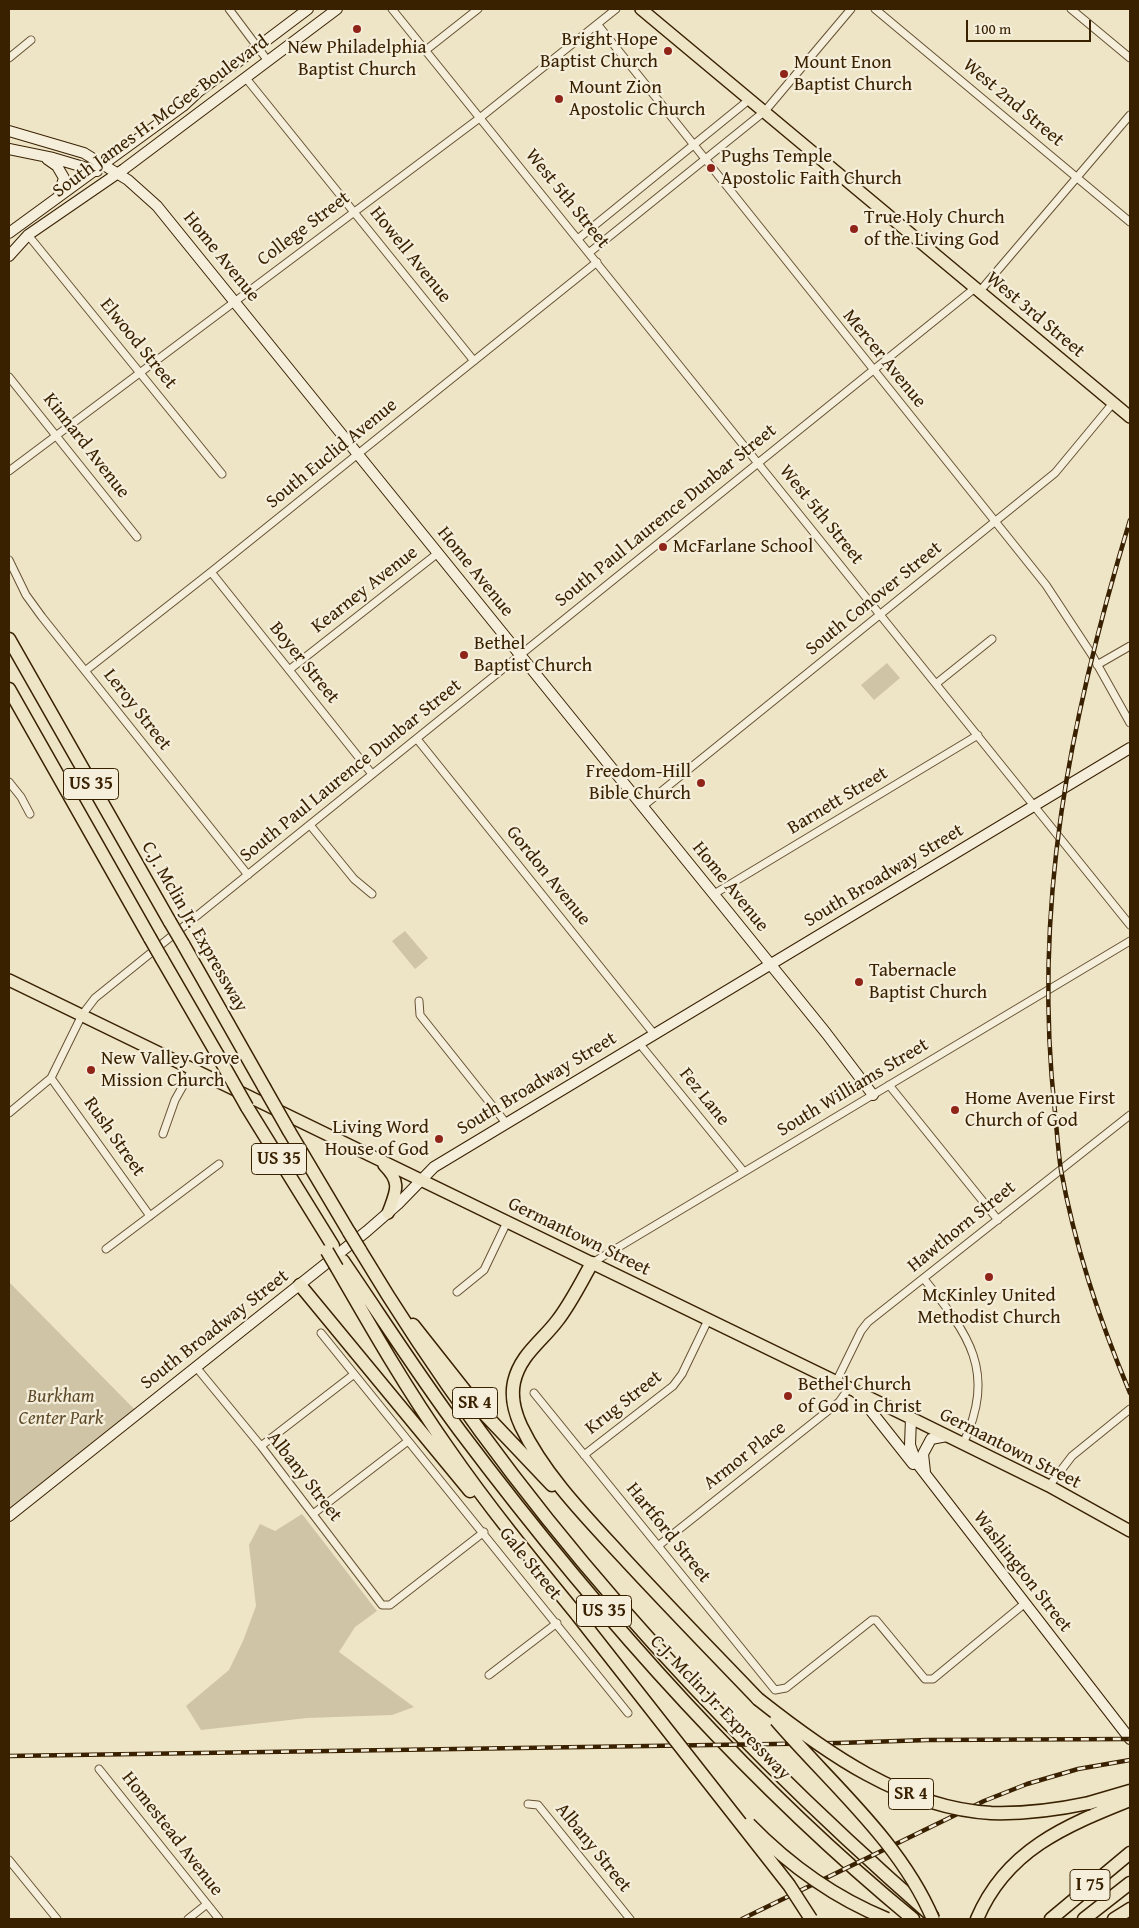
<!DOCTYPE html>
<html>
<head>
<meta charset="utf-8">
<style>
  body { margin:0 }
  #map { position:relative; width:1139px; height:1928px; overflow:hidden; background:#eee5c7; font-family:"Gentium Book Plus",serif }
  canvas { display:block }
  .frame { position:absolute; inset:0; border:10px solid #392100; pointer-events:none }
  .scale { position:absolute; left:966px; top:20px; width:125px; height:22px; box-sizing:border-box; border:2px solid #392100; border-top:0; padding-left:6px; font-size:15px; line-height:18px; white-space:nowrap; color:#392100; -webkit-text-stroke:4px #f4eedb; paint-order:stroke }
</style>
</head>
<body>
<div id="map">
<canvas width="1139" height="1928"></canvas>
<div class="frame"></div>
<div class="scale">100 m</div>
</div>
<script>
const g = document.querySelector('canvas').getContext('2d');
g.lineJoin = 'round';
function fillPath(path, color) { g.fillStyle = color; g.fill(path, 'evenodd'); }
function strokePath(path, color, width, dash) { g.strokeStyle = color; g.lineWidth = width; g.lineCap = dash ? 'butt' : 'round'; g.setLineDash(dash || []); g.stroke(path); }
function write(font, color, halo, rows, align = 'center') {
  g.font = font + ' "Gentium Book Plus",serif'; g.lineWidth = 4.5; g.setLineDash([]); g.textBaseline = 'middle'; g.strokeStyle = halo; g.fillStyle = color; for (const [text, x, y, turn = 0] of rows) {
    g.save(); g.translate(x, y); g.rotate((+turn || 0) * Math.PI / 180); g.textAlign = isNaN(turn) ? turn : align; if (halo) g.strokeText(text, 0, 0); g.fillText(text, 0, 0); g.restore();
  }
}
fillPath(new Path2D(`
  M 887,663 L 900,678 L 874,700 L 861,685 Z
  M 405,931 L 428,958 L 415,969 L 392,941 Z
  M 9,1282 L 138,1413 L 9,1516 Z
  M 302,1514 L 377,1611 L 355,1627 L 339,1652 L 414,1707 L 392,1715 L 307,1718 L 201,1730 L 186,1706 L 229,1670 L 243,1641 L 256,1606 L 249,1545 L 260,1524 L 275,1531 Z`), '#cfc4a5');
const street = new Path2D(`
  M 229,9 L 268,61
  M 392,9 L 1130,925
  M 875,9 L 1130,222
  M 1071,9 L 1130,58
  M 598,25 L 1046,585 L 1092,655 L 1130,723
  M 426,50 L 478,9
  M 9,58 L 31,40
  M 245,77 L 474,361
  M 28,235 L 222,474
  M 579,238 L 750,99
  M 590,252 L 765,111 L 851,9
  M 980,291 L 1130,115
  M 9,377 L 137,537
  M 9,471 L 481,117 L 616,9
  M 9,560 L 26,595 L 42,617 L 248,875
  M 211,572 L 372,774
  M 1097,665 L 1130,646
  M 289,670 L 438,553
  M 85,671 L 211,572 L 597,262
  M 937,683 L 992,639
  M 417,739 L 654,1034
  M 9,782 L 21,797 L 30,814
  M 642,807 L 1055,473 L 1113,403
  M 310,825 L 354,879 L 372,894
  M 714,894 L 978,735
  M 419,1001 L 420,1015 L 506,1123
  M 639,1043 L 744,1172
  M 51,1078 L 150,1216
  M 889,1085 L 998,1220
  M 9,1113 L 51,1078 L 82,1015 L 95,998 L 975,288
  M 163,1134 L 175,1100 L 193,1068
  M 106,1249 L 219,1164
  M 592,1263 L 1130,941
  M 924,1279 C 969,1335 997,1371 963,1444
  M 457,1292 L 484,1270 L 507,1222
  M 321,1333 L 628,1713
  M 196,1367 L 261,1446 L 382,1605 L 390,1605 L 484,1532
  M 836,1382 L 861,1331 L 868,1322 L 1130,1115
  M 534,1393 L 775,1690 L 786,1688 L 872,1620 L 876,1620 L 925,1679 L 933,1679 L 1024,1604
  M 261,1446 L 353,1375
  M 584,1455 L 673,1386 L 682,1374 L 708,1320
  M 1049,1486 L 1072,1456 L 1130,1409
  M 313,1514 L 408,1441
  M 658,1546 L 839,1402 L 849,1388
  M 489,1675 L 557,1623
  M 99,1769 L 219,1919
  M 528,1804 L 538,1805 L 630,1919
  M 9,1860 L 57,1919
  M 188,1919 L 207,1904`);
const secondary = new Path2D(`
  M 9,131 L 84,153 L 128,180 L 157,206 L 826,1033 L 873,1095
  M 9,149 L 53,158 L 97,171
  M 47,159 L 57,166 L 64,178 L 59,195
  M 9,233 L 183,106 L 198,92 L 308,9
  M 9,256 L 28,235 L 124,169 L 337,9
  M 856,1392 L 913,1464
  M 911,1418 L 910,1445 L 916,1462 L 1130,1739
  M 925,1472 L 923,1454 L 931,1439 L 947,1436
  M 9,1516 L 367,1231 L 398,1204 L 434,1167 L 1130,748`);
const primary = new Path2D(`
  M 641,9 L 1130,417
  M 9,980 L 911,1418 L 1049,1486 L 1130,1531
  M 384,1165 C 402,1183 396,1191 388,1213`);
const highway = new Path2D(`
  M 9,639 L 170,922
  M 9,689 L 150,938
  M 183,944 L 264,1087
  M 162,959 L 217,1054
  M 247,1107 L 333,1246
  M 289,1131 L 349,1232
  M 360,1250 C 512,1504 709,1721 932,1916
  M 343,1261 C 382,1318 419,1376 460,1431 C 593,1608 742,1778 913,1919
  M 592,1263 C 581,1282 571,1303 557,1321 C 542,1341 520,1355 514,1382 C 511,1396 515,1413 521,1426 C 544,1474 584,1515 620,1554 C 665,1603 712,1651 758,1699
  M 337,1268 C 372,1329 407,1390 448,1448 C 488,1506 533,1561 578,1616
  M 300,1285 L 470,1491
  M 413,1325 L 477,1406 L 552,1485
  M 1089,1803 L 1130,1791
  M 977,1919 C 1006,1850 1065,1826 1130,1800
  M 1051,1919 L 1130,1853
  M 1084,1919 L 1130,1883
  M 1114,1919 L 1130,1909`);
strokePath(street, '#665232', 9);
strokePath(secondary, '#392100', 12);
strokePath(primary, '#392100', 14);
strokePath(highway, '#392100', 15);
strokePath(street, '#f4eedb', 7);
strokePath(secondary, '#f4eedb', 10);
strokePath(primary, '#eee5c7', 11);
strokePath(highway, '#eee5c7', 12);
const rail = new Path2D(`
  M 1130,520 C 1070,718 1032,905 1055,1112 C 1057,1132 1058,1151 1061,1170 C 1075,1247 1100,1322 1130,1393
  M 9,1756 L 839,1743 L 927,1740 L 1130,1739
  M 742,1919 L 984,1801 L 1027,1784 L 1078,1769 L 1130,1760`);
strokePath(rail, '#392100', 4.5);
strokePath(rail, '#f4eedb', 2.5, [8]);
const highwayBridge = new Path2D(`
  M 170,922 L 183,944
  M 150,938 L 162,959
  M 217,1054 L 247,1107
  M 264,1087 L 289,1131
  M 349,1232 L 360,1250
  M 327,1251 L 337,1268
  M 578,1616 L 789,1885 L 811,1919
  M 758,1699 C 825,1752 903,1808 991,1813 C 1024,1814 1056,1810 1089,1803
  M 776,1720 C 830,1783 900,1841 933,1919
  M 749,1824 C 788,1864 835,1898 887,1919`);
strokePath(highwayBridge, '#392100', 15, []);
strokePath(highwayBridge, '#eee5c7', 12);
for (const [x, y, r, color] of [
  [357,29,5,"#8f2418"],
  [668,51,5,"#8f2418"],
  [784,74,5,"#8f2418"],
  [559,99,5,"#8f2418"],
  [711,168,5,"#8f2418"],
  [854,229,5,"#8f2418"],
  [663,547,5,"#8f2418"],
  [464,655,5,"#8f2418"],
  [701,783,5,"#8f2418"],
  [859,982,5,"#8f2418"],
  [91,1070,5,"#8f2418"],
  [955,1110,5,"#8f2418"],
  [439,1139,5,"#8f2418"],
  [989,1277,5,"#8f2418"],
  [788,1396,5,"#8f2418"]
]) { const dot = new Path2D(); dot.arc(x, y, r, 0, 2 * Math.PI); g.fillStyle = color; g.fill(dot); strokePath(dot, '#f4eedb', 2); }
for (const [x, y, w] of [
  [91,784,55],
  [279,1159,55],
  [475,1403,45],
  [604,1611,55],
  [911,1794,45],
  [1090,1885,40]
]) { const box = new Path2D(); box.roundRect(x - w / 2, y - 15.5, w, 31, 4); g.fillStyle = '#f4eedb'; g.fill(box); strokePath(box, '#392100', 1); }
write('bold 18px', '#392100', null, [
  ["US 35",91,784],
  ["US 35",279,1159],
  ["SR 4",475,1403],
  ["US 35",604,1611],
  ["SR 4",911,1794],
  ["I 75",1090,1885]
]);
write('19px', '#392100', '#f4eedb', [
  ["Bright Hope",658,40,"right"],
  ["Baptist Church",658,62,"right"],
  ["New Philadelphia",357,48,"center"],
  ["Baptist Church",357,70,"center"],
  ["Mount Enon",794,63],
  ["Baptist Church",794,85],
  ["Mount Zion",569,88],
  ["Apostolic Church",569,110],
  ["Pughs Temple",721,157],
  ["Apostolic Faith Church",721,179],
  ["True Holy Church",864,218],
  ["of the Living God",864,240],
  ["McFarlane School",673,547],
  ["Bethel",474,644],
  ["Baptist Church",474,666],
  ["Freedom-Hill",691,772,"right"],
  ["Bible Church",691,794,"right"],
  ["Tabernacle",869,971],
  ["Baptist Church",869,993],
  ["New Valley Grove",101,1059],
  ["Mission Church",101,1081],
  ["Home Avenue First",965,1099],
  ["Church of God",965,1121],
  ["Living Word",429,1128,"right"],
  ["House of God",429,1150,"right"],
  ["McKinley United",989,1296,"center"],
  ["Methodist Church",989,1318,"center"],
  ["Bethel Church",798,1385],
  ["of God in Christ",798,1407]
], 'left');
write('19px', '#392100', '#f4eedb', [
  ["West 2nd Street",1013,103,40],
  ["South James H. McGee Boulevard",161,117,-36],
  ["West 5th Street",567,199,51],
  ["College Street",304,229,-37],
  ["Howell Avenue",410,255,51],
  ["Home Avenue",221,257,51],
  ["West 3rd Street",1035,315,40],
  ["Elwood Street",138,344,51],
  ["Mercer Avenue",884,359,51],
  ["Kinnard Avenue",86,446,52],
  ["South Euclid Avenue",332,454,-39],
  ["West 5th Street",821,515,51],
  ["South Paul Laurence Dunbar Street",666,516,-39],
  ["Home Avenue",475,572,51],
  ["Kearney Avenue",365,590,-38],
  ["South Conover Street",874,599,-39],
  ["Boyer Street",304,663,51],
  ["Leroy Street",137,710,52],
  ["South Paul Laurence Dunbar Street",351,771,-39],
  ["Barnett Street",838,801,-31],
  ["Gordon Avenue",548,876,51],
  ["South Broadway Street",884,876,-31],
  ["Home Avenue",730,887,51],
  ["C.J. Mclin Jr. Expressway",194,927,60],
  ["South Broadway Street",537,1084,-31],
  ["South Williams Street",853,1088,-31],
  ["Fez Lane",704,1097,51],
  ["Rush Street",114,1137,55],
  ["Hawthorn Street",962,1227,-39],
  ["Germantown Street",579,1237,26],
  ["South Broadway Street",215,1330,-38],
  ["Krug Street",624,1403,-38],
  ["Germantown Street",1010,1449,27],
  ["Armor Place",745,1456,-38],
  ["Albany Street",304,1477,52],
  ["Hartford Street",668,1533,51],
  ["Gale Street",530,1564,51],
  ["Washington Street",1022,1572,52],
  ["C.J. Mclin Jr. Expressway",720,1708,46],
  ["Homestead Avenue",172,1834,52],
  ["Albany Street",593,1848,51]
]);
write('italic 19px', '#5e4a29', '#f4eedb', [
  ["Burkham",61,1397],
  ["Center Park",61,1419]
]);
</script>
</body>
</html>
